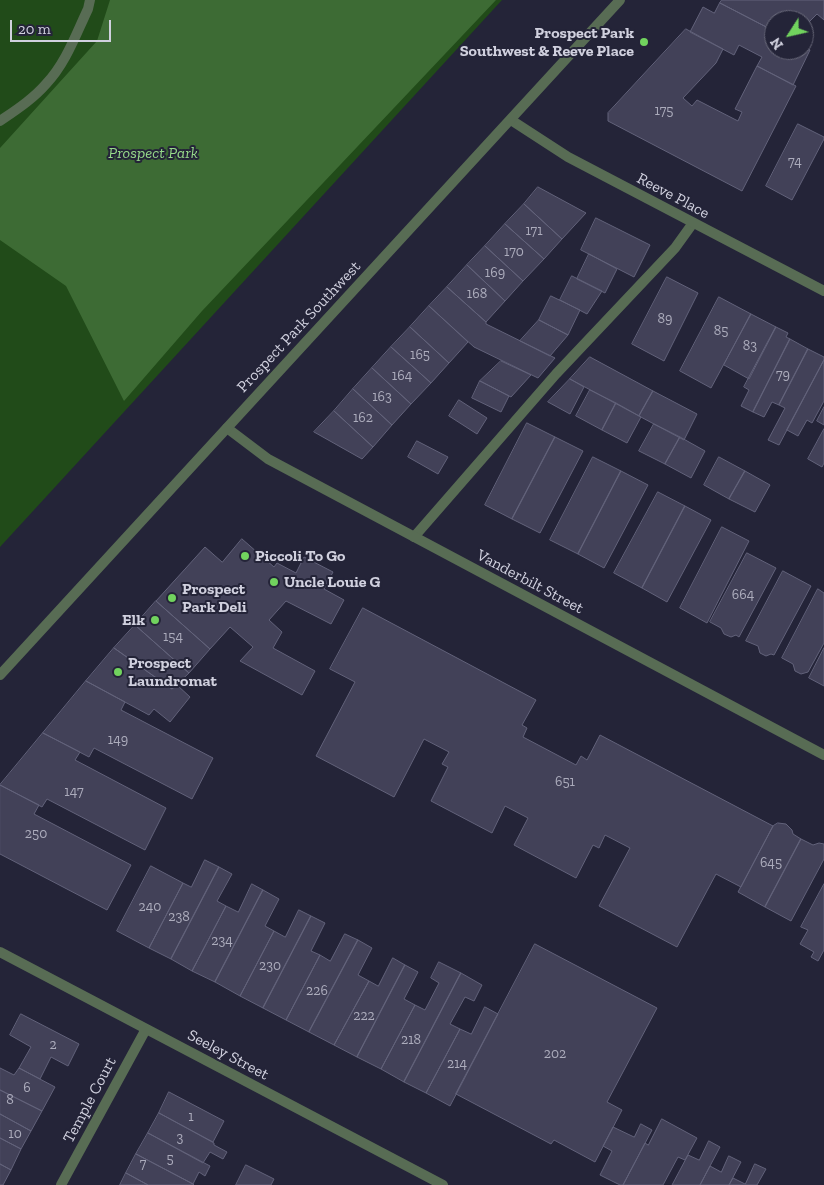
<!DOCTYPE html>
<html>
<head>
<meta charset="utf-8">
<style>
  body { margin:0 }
  #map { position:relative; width:824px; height:1185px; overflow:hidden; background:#242438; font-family:"Zilla Slab",serif }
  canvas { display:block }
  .north { position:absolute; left:764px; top:10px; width:50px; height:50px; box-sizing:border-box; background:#242438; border:1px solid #69697a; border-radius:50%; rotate:235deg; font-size:14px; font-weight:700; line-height:20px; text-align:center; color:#d0d0de }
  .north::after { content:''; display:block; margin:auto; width:18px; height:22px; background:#71d35e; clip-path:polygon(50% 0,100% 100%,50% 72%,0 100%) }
  .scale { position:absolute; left:10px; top:20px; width:101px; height:22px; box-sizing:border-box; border:2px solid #d0d0de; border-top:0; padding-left:6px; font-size:15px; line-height:18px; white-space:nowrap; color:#d0d0de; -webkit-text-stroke:4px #242438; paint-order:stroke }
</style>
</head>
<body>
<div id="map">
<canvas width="824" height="1185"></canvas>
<div class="north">N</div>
<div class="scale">20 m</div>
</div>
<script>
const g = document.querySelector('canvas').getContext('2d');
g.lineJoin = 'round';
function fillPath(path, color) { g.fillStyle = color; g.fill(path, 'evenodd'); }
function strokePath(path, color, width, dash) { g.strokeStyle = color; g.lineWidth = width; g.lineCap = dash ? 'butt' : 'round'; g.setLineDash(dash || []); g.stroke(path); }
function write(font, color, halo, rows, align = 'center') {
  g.font = font + ' "Zilla Slab",serif'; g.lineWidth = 4; g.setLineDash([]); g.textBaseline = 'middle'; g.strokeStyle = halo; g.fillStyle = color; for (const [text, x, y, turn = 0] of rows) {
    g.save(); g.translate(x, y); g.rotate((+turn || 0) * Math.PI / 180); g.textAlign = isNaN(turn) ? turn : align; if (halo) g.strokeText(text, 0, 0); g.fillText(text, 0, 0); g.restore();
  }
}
fillPath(new Path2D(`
  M 0,0 L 502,0 L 0,547 Z`), '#214b19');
fillPath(new Path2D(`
  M 110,0 L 496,0 L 202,311 L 124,401 L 66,286 L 0,240 L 0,148 L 97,41 Z`), '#3d6b34');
const building = new Path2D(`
  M 722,0 L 824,0 L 824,20 L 817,14 L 804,27 L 804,20 L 774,20 L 774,31 L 720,3 Z
  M 720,3 L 774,31 L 774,50 L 804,50 L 804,47 L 810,50 L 793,85 L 757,66 L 762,57 L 739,45 L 734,55 L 690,32 L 703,7 L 714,13 Z
  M 686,29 L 723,49 L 716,63 L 683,98 L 692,106 L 697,100 L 738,121 L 742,112 L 735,109 L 757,66 L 796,86 L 742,191 L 608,121 L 608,113 Z
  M 798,124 L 824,137 L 824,139 L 792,200 L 766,186 Z
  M 538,187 L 586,213 L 562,239 L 524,204 Z
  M 524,204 L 562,239 L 544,259 L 505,224 Z
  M 596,218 L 650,245 L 634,277 L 581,250 Z
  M 505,224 L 544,259 L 523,281 L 485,246 Z
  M 485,246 L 523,281 L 505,301 L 467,265 Z
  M 589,254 L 617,269 L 605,293 L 577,279 Z
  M 467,265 L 505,301 L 486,322 L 447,287 Z
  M 572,276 L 602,291 L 587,314 L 560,300 Z
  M 667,277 L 698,293 L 664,361 L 632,344 Z
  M 447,287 L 486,322 L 486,324 L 555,358 L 538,378 L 474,347 L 429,306 Z
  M 551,296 L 580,310 L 568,335 L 539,320 Z
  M 719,297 L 751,314 L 711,388 L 680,371 Z
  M 429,306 L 468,342 L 449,363 L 410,327 Z
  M 751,314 L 776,327 L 749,379 L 724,365 Z
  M 539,320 L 568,335 L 550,356 L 520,341 Z
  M 410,327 L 449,363 L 431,383 L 391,347 Z
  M 776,327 L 788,333 L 786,337 L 790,339 L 753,412 L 741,406 L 749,390 L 744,387 Z
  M 790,339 L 808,349 L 779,405 L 772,402 L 764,417 L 753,412 Z
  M 391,347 L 431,383 L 411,404 L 372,368 Z
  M 808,349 L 824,357 L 824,360 L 779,445 L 768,440 L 785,408 L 779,405 Z
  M 590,357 L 653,391 L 639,416 L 570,379 Z
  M 824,360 L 824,401 L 812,423 L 807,420 L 798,436 L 787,430 Z
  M 501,361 L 531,375 L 511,397 L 480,381 Z
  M 372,368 L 411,404 L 392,425 L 353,389 Z
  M 570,379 L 584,387 L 570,414 L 548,402 Z
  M 480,381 L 509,396 L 501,412 L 472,398 Z
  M 353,389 L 392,425 L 373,447 L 334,411 Z
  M 590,390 L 616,403 L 602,430 L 576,416 Z
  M 653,391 L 697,414 L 684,440 L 639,416 Z
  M 459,400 L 487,418 L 477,434 L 449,416 Z
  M 616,403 L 641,417 L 627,443 L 602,430 Z
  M 824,407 L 824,425 L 817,421 Z
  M 334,411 L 373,447 L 362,459 L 314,432 Z
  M 527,423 L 555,437 L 512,519 L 485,505 Z
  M 654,424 L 680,437 L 665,464 L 639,451 Z
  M 824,429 L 824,463 L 822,467 L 808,459 Z
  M 555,437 L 583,451 L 540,533 L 512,519 Z
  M 680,437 L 705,451 L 691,478 L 665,464 Z
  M 417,441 L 448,457 L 438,474 L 408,457 Z
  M 593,457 L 621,471 L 578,554 L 550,540 Z
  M 719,457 L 745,471 L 729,499 L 704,485 Z
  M 621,471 L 648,485 L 604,568 L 578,554 Z
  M 745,471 L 770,485 L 755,512 L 729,499 Z
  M 658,492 L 685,506 L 642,588 L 614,573 Z
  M 685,506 L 711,520 L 667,602 L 642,588 Z
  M 722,527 L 749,541 L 707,623 L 680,608 Z
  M 242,539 L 274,567 L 277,563 L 296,573 L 304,557 L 333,572 L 324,589 L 344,600 L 331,624 L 286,601 L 269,620 L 282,632 L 273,648 L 315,671 L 302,695 L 240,661 L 253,647 L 230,627 L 210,649 L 156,601 L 205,547 L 222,562 Z
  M 747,553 L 776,568 L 739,637 L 736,635 L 731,637 L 724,634 L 721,628 L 710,622 Z
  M 783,571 L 811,586 L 774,655 L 771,654 L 766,656 L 760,653 L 758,646 L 746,641 Z
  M 818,589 L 824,593 L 824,643 L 808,672 L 801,674 L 795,671 L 793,664 L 782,658 Z
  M 156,601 L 210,649 L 189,673 L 135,625 Z
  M 363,608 L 536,700 L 522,725 L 527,728 L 523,737 L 576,765 L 581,756 L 587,760 L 600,735 L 773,826 L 741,887 L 716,874 L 677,947 L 599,906 L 630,848 L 605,835 L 599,848 L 593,845 L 576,878 L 514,845 L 528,818 L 505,806 L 492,833 L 431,801 L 448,767 L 442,764 L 449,752 L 424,739 L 394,797 L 316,756 L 355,682 L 330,669 Z
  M 135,625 L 189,673 L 172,689 L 114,648 Z
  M 114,648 L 172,689 L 177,685 L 190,697 L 170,722 L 154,709 L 149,715 L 86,681 Z
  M 824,648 L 824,686 L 809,678 Z
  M 86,681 L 125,702 L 121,710 L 213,758 L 192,799 L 94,748 L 89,757 L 43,733 Z
  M 43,733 L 80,752 L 75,760 L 166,808 L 145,850 L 47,799 L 42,807 L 0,785 Z
  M 0,785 L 39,805 L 34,814 L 131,865 L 107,910 L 0,854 Z
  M 778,823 L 786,824 L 792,830 L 793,834 L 801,839 L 765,907 L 738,892 L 773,826 Z
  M 801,839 L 813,845 L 819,843 L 824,844 L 824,859 L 791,921 L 765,907 Z
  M 205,860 L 219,867 L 171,959 L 149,948 L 183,883 L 191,887 Z
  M 151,866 L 183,883 L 149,948 L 117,931 Z
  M 219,867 L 232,874 L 217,901 L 226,906 L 192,971 L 171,959 Z
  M 252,884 L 263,890 L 215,982 L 192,971 L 226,906 L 238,912 Z
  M 824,884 L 824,950 L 818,961 L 811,957 L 814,952 L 800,944 L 808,930 L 801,927 Z
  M 263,890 L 279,899 L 265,926 L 274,931 L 240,996 L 215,982 Z
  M 299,910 L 311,916 L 263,1008 L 240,996 L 274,931 L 285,937 Z
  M 311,916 L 325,923 L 311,951 L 320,955 L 286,1020 L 263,1008 Z
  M 345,934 L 358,940 L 309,1032 L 286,1020 L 320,955 L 330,961 Z
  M 358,940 L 372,948 L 358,975 L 369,981 L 334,1045 L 309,1032 Z
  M 535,944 L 657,1008 L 607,1102 L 622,1110 L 595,1162 L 554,1140 L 551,1144 L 456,1094 Z
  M 393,958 L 405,965 L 357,1057 L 334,1045 L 369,981 L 378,986 Z
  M 439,962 L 461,973 L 404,1082 L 381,1069 L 415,1005 L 425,1010 L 439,983 L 431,978 Z
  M 405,965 L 418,972 L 404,999 L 415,1005 L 381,1069 L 357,1057 Z
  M 461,973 L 482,985 L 474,1001 L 465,997 L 450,1024 L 460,1029 L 426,1093 L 404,1082 Z
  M 485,1007 L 498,1014 L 450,1106 L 426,1093 L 460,1029 L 471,1034 Z
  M 21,1014 L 79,1044 L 68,1066 L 51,1057 L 40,1079 L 19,1068 L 31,1047 L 10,1035 Z
  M 0,1068 L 14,1075 L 19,1068 L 55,1087 L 42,1111 L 0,1090 Z
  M 0,1090 L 42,1111 L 31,1131 L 0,1114 Z
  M 169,1092 L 224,1121 L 213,1142 L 159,1113 Z
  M 159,1113 L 214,1143 L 214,1145 L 227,1152 L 223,1159 L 210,1152 L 203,1163 L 148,1133 Z
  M 0,1114 L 31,1131 L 21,1149 L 0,1138 Z
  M 662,1119 L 697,1138 L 685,1160 L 678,1157 L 663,1185 L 623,1185 L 645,1143 L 648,1145 Z
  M 641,1124 L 652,1130 L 623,1185 L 620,1185 L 600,1175 L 612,1151 L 603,1146 L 613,1127 L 634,1137 Z
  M 148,1133 L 210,1166 L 205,1176 L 199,1172 L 193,1184 L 136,1154 Z
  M 0,1138 L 21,1149 L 11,1170 L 0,1164 Z
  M 709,1141 L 720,1147 L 700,1185 L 672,1185 L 688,1155 L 699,1160 Z
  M 136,1154 L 193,1184 L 194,1185 L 148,1185 L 126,1173 Z
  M 729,1156 L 741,1162 L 729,1185 L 700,1185 L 710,1166 L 721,1172 Z
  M 0,1164 L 11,1170 L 3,1185 L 0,1185 Z
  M 755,1164 L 766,1169 L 757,1185 L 729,1185 L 733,1178 L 745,1184 Z
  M 246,1165 L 274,1179 L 271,1185 L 236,1185 Z
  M 126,1173 L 148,1185 L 120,1185 Z`);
fillPath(building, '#424158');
strokePath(building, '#62627a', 1);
strokePath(new Path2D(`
  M 414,537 L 556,374 L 675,248 L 693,223`), '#586c54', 10);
strokePath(new Path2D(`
  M 0,121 C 16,110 33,99 46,84 C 66,63 76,34 88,9 L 90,0`), '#586c54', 10);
strokePath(new Path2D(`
  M 511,120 L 568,157 L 824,291
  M 227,428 L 268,459 L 824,755
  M 0,952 L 443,1185
  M 61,1185 L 146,1029`), '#586c54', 10);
strokePath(new Path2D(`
  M 0,675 L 620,0`), '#586c54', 10);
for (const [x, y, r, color] of [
  [644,42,5,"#71d35e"],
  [245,556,5,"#71d35e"],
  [274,582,5,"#71d35e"],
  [172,598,5,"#71d35e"],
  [155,620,5,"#71d35e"],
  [118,672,5,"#71d35e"]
]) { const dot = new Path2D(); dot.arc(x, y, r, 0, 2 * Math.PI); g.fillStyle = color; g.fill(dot); strokePath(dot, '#242438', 2); }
write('14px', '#acacbc', null, [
  ["175",664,111],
  ["74",795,162],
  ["171",534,231],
  ["170",514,252],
  ["169",495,273],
  ["168",477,294],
  ["89",665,319],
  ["85",721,331],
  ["83",750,346],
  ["165",420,355],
  ["79",783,375],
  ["164",402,376],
  ["163",382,397],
  ["162",363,418],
  ["664",743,595],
  ["154",173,637],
  ["149",118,740],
  ["651",565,782],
  ["147",74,792],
  ["250",36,834],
  ["645",771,863],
  ["240",150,907],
  ["238",179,917],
  ["234",222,941],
  ["230",270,966],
  ["226",317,991],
  ["222",364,1016],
  ["218",411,1040],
  ["2",53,1045],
  ["202",555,1054],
  ["214",457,1064],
  ["6",27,1088],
  ["8",10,1100],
  ["1",191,1117],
  ["10",15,1134],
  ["3",180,1138],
  ["5",170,1159],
  ["7",143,1164]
]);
write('bold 16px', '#d0d0de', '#242438', [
  ["Prospect Park",634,33,"right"],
  ["Southwest & Reeve Place",634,51,"right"],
  ["Piccoli To Go",255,556],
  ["Uncle Louie G",284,582],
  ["Prospect",182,589],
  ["Park Deli",182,607],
  ["Elk",145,620,"right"],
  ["Prospect",128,663],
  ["Laundromat",128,681]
], 'left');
write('italic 16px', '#96d989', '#242438', [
  ["Prospect Park",153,153]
]);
write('16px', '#d0d0de', '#242438', [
  ["Reeve Place",673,196,28],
  ["Prospect Park Southwest",299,327,-47],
  ["Vanderbilt Street",530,582,28],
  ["Seeley Street",228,1055,28],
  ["Temple Court",90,1100,-62]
]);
</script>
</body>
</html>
